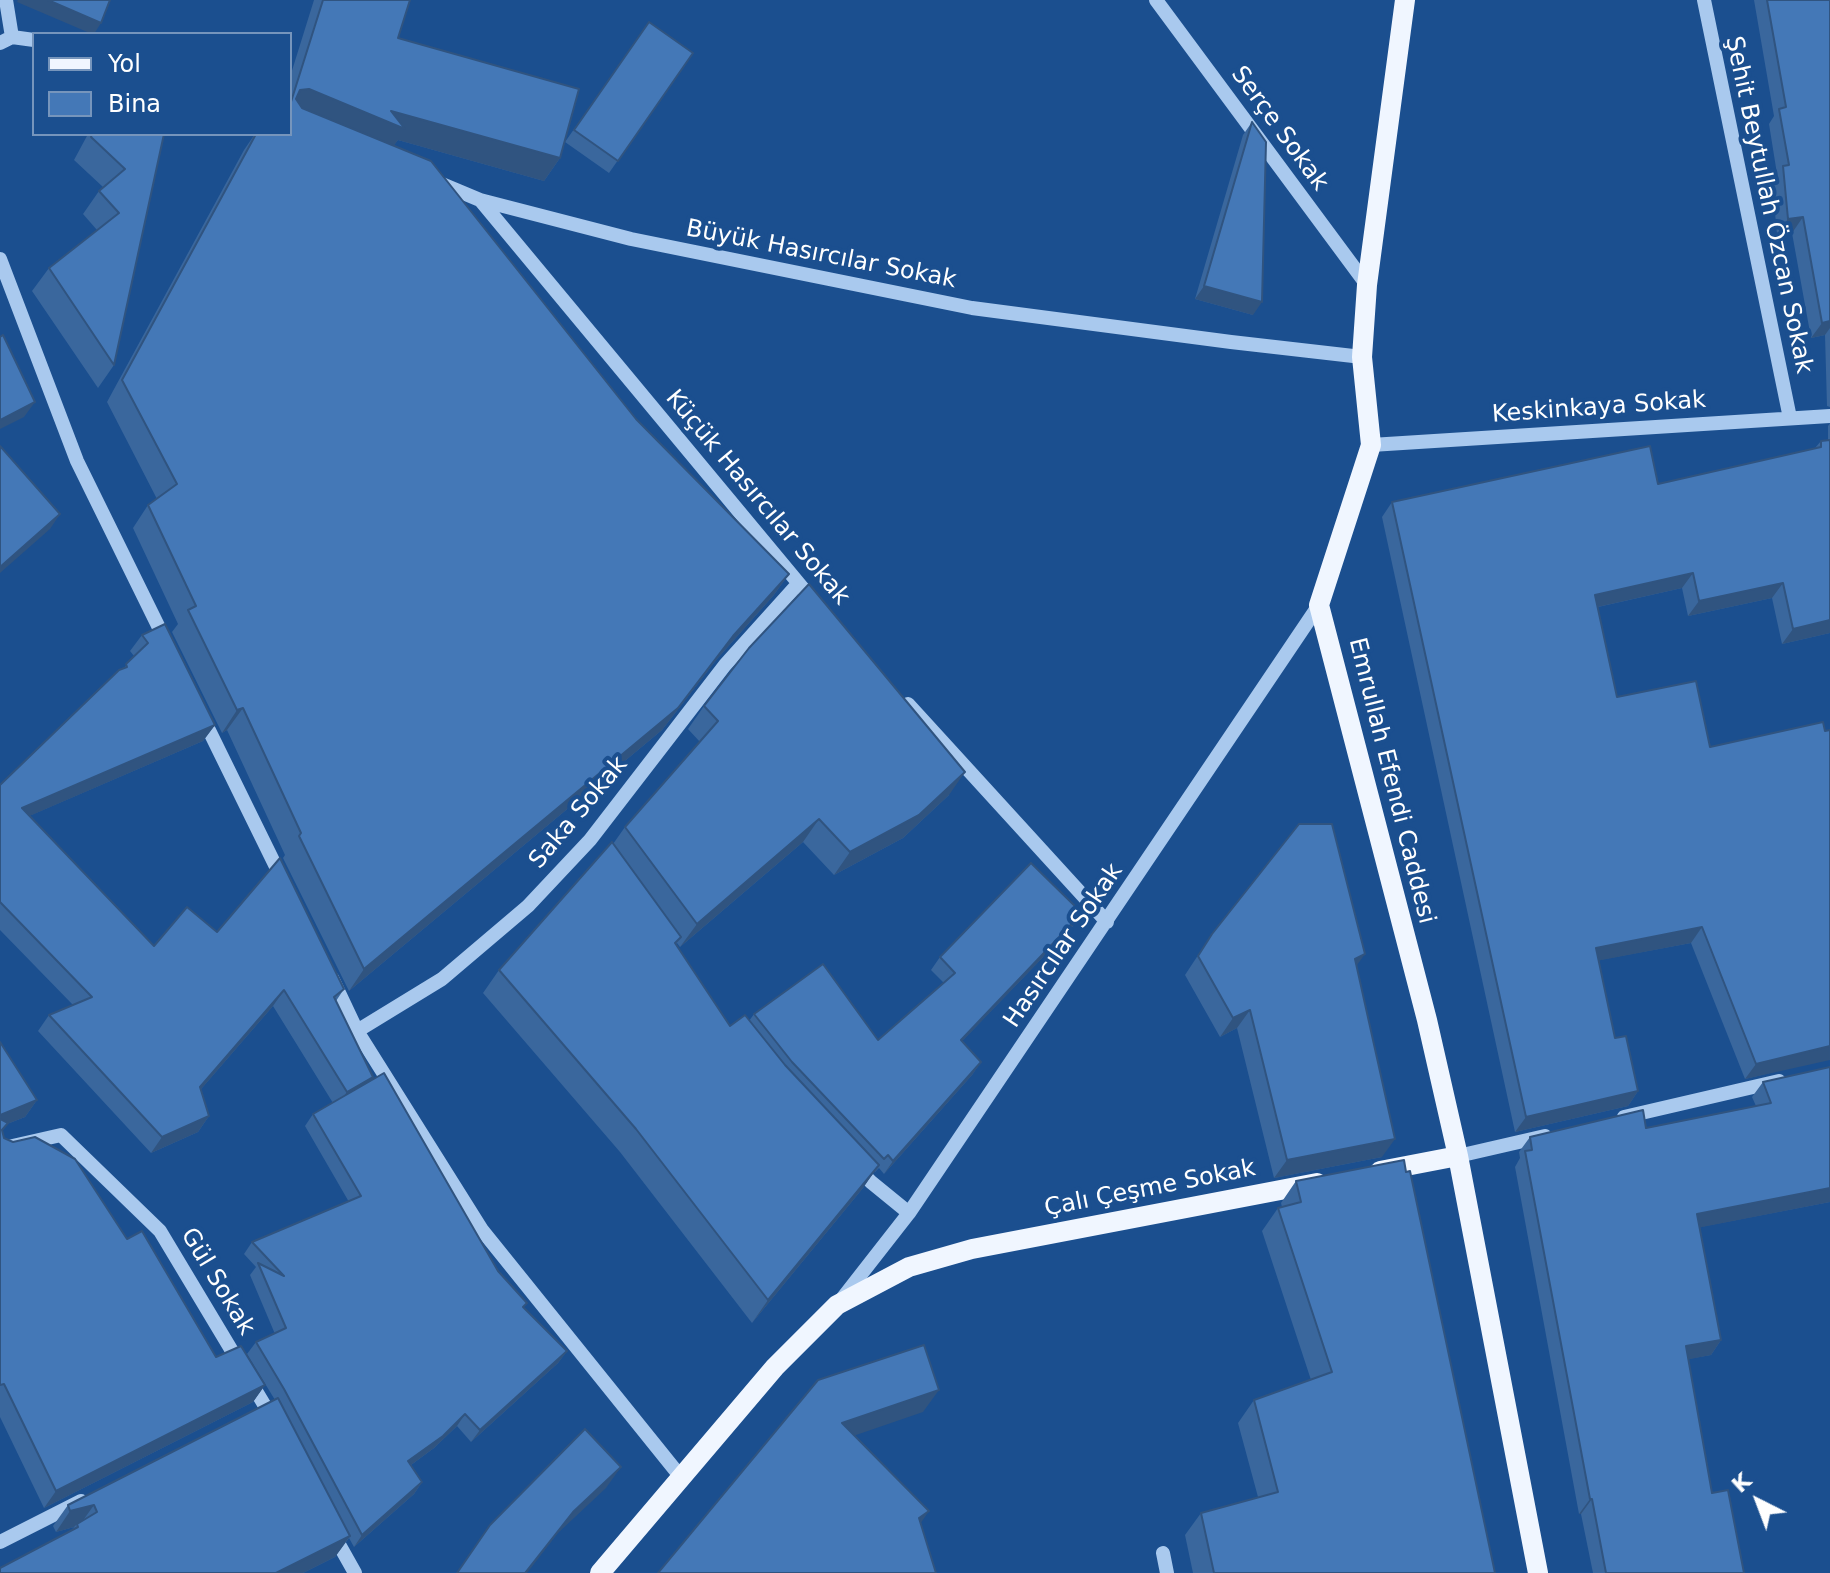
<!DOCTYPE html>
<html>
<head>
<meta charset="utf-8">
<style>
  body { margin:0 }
  #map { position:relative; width:1830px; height:1573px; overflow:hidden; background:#1b4f8f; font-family:"DejaVu Sans",sans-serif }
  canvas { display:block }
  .legend { position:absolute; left:32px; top:32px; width:260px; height:104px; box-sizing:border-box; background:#1b4f8f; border:2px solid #7695bc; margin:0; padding:10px 14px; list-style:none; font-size:24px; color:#fff }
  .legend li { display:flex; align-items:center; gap:16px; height:40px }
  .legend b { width:40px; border:2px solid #7695bc }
  .north { position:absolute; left:1718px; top:1461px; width:80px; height:80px; -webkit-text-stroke:6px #1b4f8f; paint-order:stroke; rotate:318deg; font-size:22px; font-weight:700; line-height:32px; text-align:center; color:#fff }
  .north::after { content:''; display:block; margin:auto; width:28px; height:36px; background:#fff; clip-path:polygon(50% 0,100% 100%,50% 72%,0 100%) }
</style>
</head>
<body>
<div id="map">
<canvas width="1830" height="1573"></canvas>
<ul class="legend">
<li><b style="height:10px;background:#f0f6ff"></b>Yol</li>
<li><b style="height:22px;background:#4478b7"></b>Bina</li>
</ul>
<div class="north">K</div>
</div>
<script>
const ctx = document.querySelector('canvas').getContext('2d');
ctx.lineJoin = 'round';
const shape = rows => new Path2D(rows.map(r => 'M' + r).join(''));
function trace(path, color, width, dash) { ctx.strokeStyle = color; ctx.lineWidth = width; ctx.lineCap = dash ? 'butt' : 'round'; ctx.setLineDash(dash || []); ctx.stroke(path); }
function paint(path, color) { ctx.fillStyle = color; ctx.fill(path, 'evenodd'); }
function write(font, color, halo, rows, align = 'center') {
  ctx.font = font + ' "DejaVu Sans",sans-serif'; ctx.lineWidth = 8; ctx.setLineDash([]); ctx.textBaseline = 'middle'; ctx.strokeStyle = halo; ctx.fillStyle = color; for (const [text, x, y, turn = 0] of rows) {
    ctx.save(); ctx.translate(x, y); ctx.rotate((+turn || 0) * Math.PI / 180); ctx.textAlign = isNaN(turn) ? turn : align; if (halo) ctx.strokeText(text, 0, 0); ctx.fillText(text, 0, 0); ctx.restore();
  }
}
trace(shape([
  [6,0,12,37],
  [1156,0,1367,285],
  [1704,0,1790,418],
  [0,43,12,37,34,40],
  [437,182,480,200,631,239,972,308,1231,342,1362,357],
  [481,201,815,603],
  [0,259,77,461,167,644],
  [1371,445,1830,416],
  [908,704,1107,922],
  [202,716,283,881],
  [332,978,357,1031,482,1230,680,1476],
  [357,1031,442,979,528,906,590,840,725,665,798,584],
  [1624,1117,1779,1081],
  [0,1149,61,1135,160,1231,274,1421],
  [1458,1156,1545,1136],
  [855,1166,871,1182,909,1213],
  [841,1300,909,1213,1319,605],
  [332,1532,355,1573],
  [0,1542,81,1501],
  [1163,1553,1167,1573]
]), '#a9c9ee', 14);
trace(shape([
  [1405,0,1367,285,1362,357,1371,445,1319,605,1427,1020,1458,1156,1538,1573],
  [1380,1171,1458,1156],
  [600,1573,775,1367,837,1305,909,1267,972,1249,1317,1183]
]), '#f0f6ff', 20);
paint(shape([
  [314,0,410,0,398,38,560,158,544,181,398,140,393,146,636,419,789,574,773,596,717,659,662,730,349,991,283,858,285,855,227,730,222,733,172,632,178,624,133,528,148,505,157,499,107,402,244,150,255,134,290,134,290,77],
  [1754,0,1830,0,1830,407,1827,406,1825,335,1811,338,1792,233,1777,234,1772,181,1777,174,1769,124,1774,116],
  [649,22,693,53,609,173,565,142],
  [1252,122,1253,315,1195,299,1243,135],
  [88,134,164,134,114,365,98,388,32,291,49,268,97,230,83,214,99,191,103,187,74,160],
  [1830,423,1830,633,1782,644,1772,598,1688,616,1682,588,1598,607,1617,697,1710,747,1828,1059,1745,1079,1691,943,1599,960,1615,1038,1638,1091,1628,1106,1515,1132,1382,517,1392,502,1658,484,1815,448,1821,441,1828,440,1828,426],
  [142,635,215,725,203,741,29,816,154,946,217,932,344,989,336,1001,373,1077,370,1082,524,1308,567,1351,558,1363,471,1442,457,1426,434,1448,411,1465,422,1482,414,1494,354,1547,349,1538,335,1557,303,1573,0,1573,71,1531,74,1527,56,1532,53,1526,68,1505,275,1400,247,1354,256,1342,275,1334,250,1275,256,1267,244,1254,252,1242,349,1202,305,1126,313,1114,333,1103,273,1006,201,1089,209,1116,198,1132,151,1153,38,1031,49,1015,73,1005,0,930,0,785,123,669,134,656,130,651],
  [704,706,949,795,903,838,834,875,803,842,680,947,677,943,676,944,730,1026,749,1021,754,1014,878,1040,944,983,931,970,940,957,1074,925,962,1041,981,1062,972,1075,884,1174,879,1168,875,1172,874,1171,863,1188,752,1323,620,1152,483,993,499,970,613,844,625,827,700,742,688,729],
  [1212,934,1356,966,1382,1157,1274,1178,1237,1028,1220,1037,1185,975],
  [0,1042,37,1100,25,1117,7,1124,2,1131,4,1138,127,1239,216,1357,265,1385,253,1402,44,1508,0,1417],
  [1830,1067,1830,1202,1700,1227,1721,1340,1711,1355,1688,1359,1712,1493,1744,1573,1593,1573,1581,1514,1579,1514,1515,1167,1520,1158,1519,1152,1530,1137,1646,1128,1756,1106,1752,1097,1763,1082],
  [1296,1181,1495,1573,1193,1573,1185,1535,1201,1513,1258,1497,1238,1423,1254,1400,1311,1380,1262,1231,1278,1208,1282,1207,1281,1203]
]), '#3a679d');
paint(shape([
  [18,0,48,0,101,23,94,34,92,34,17,2],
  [309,89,391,111,560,158,544,181,398,140,389,152,290,112,300,90],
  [1803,217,1792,233,1777,234,1788,219],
  [1204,286,1262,302,1253,315,1195,299],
  [1830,321,1830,328,1825,335,1811,338,1822,323],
  [35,402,24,417,0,429,0,420],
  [60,514,50,529,0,573,0,567],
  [1693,573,1682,588,1584,610,1595,595],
  [789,574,773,596,717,659,662,730,349,991,364,969,733,636],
  [1783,583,1772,598,1688,616,1699,601],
  [1830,620,1830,633,1782,644,1793,629],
  [243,708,227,730,222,733,237,710],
  [215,725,203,741,11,824,22,808],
  [965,772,949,795,903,838,834,875,850,852],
  [819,819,803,842,680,947,697,924],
  [1082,913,1074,925,952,1052,961,1040],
  [1702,927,1691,943,1586,963,1596,948],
  [1365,954,1352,972,1355,959],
  [284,990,273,1006,189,1103,200,1087],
  [1250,1010,1237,1028,1220,1037,1233,1018],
  [1830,1046,1830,1060,1745,1079,1756,1064],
  [981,1062,972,1075,884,1174,893,1161],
  [373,1077,362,1093,335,1108,347,1092],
  [1638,1091,1628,1106,1515,1132,1526,1117],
  [37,1100,25,1117,7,1124,0,1135,0,1115],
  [209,1116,198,1132,151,1153,162,1137],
  [1395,1139,1382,1157,1274,1178,1287,1160],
  [879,1165,863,1188,752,1323,768,1300],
  [1830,1188,1830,1202,1687,1230,1697,1214],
  [1721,1340,1711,1355,1675,1362,1686,1346],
  [567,1351,558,1363,471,1442,480,1430],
  [265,1385,253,1402,44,1508,56,1491],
  [939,1390,923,1412,827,1445,842,1423],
  [465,1414,457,1426,434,1448,400,1473,408,1461],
  [621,1467,606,1488,558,1533,527,1573,525,1573,573,1512],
  [422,1482,414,1494,354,1547,362,1535],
  [1590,1499,1592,1499,1581,1514,1579,1514],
  [94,1505,79,1526,77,1524,74,1527,56,1532,70,1511],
  [929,1511,914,1533,919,1518],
  [350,1536,335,1557,303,1573,276,1573]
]), '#305480');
const building = shape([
  [48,0,110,0,101,23,48,0],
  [323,0,410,0,398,38,579,89,560,158,391,111,405,129,309,89,300,90,296,99,302,108,431,161,636,419,789,574,733,636,678,708,364,969,299,836,301,833,243,708,237,710,188,610,196,606,148,505,177,484,122,380,256,134,277,134,281,135,281,134,290,134,290,105,323,0],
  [1767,0,1830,0,1830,321,1822,323,1803,217,1788,219,1783,166,1789,165,1779,109,1786,107,1767,0],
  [649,22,693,53,618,161,574,130,649,22],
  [1252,122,1266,142,1262,302,1204,286,1252,122],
  [92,134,164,134,114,365,49,268,119,213,99,191,125,169,91,137,92,134],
  [3,335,35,402,0,420,0,337,3,335],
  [1830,440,1830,620,1793,629,1783,583,1699,601,1693,573,1595,595,1617,697,1696,681,1710,747,1823,722,1825,731,1830,730,1830,1046,1756,1064,1702,927,1596,948,1615,1038,1626,1036,1638,1091,1526,1117,1392,502,1650,446,1658,484,1821,447,1821,441,1830,440],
  [0,446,60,514,0,567,0,446],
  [809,584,965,772,919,815,850,852,819,819,697,924,625,827,718,721,704,706,749,648,809,584],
  [165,624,215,725,22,808,154,946,187,907,217,932,280,858,344,989,334,997,373,1077,347,1092,284,990,200,1087,209,1116,162,1137,49,1015,92,997,0,902,0,785,119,670,127,667,126,664,148,643,142,635,165,624],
  [1299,824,1332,824,1365,954,1355,959,1395,1139,1287,1160,1250,1010,1233,1018,1198,956,1212,934,1299,824],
  [612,842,681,937,675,943,730,1026,745,1015,785,1065,879,1165,768,1300,636,1129,499,970,612,842],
  [1031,863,1082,913,961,1040,981,1062,893,1161,888,1155,884,1159,792,1062,754,1014,823,964,878,1040,955,973,940,957,1031,863],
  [0,1042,37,1100,0,1115,0,1042],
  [1830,1067,1830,1188,1697,1214,1721,1340,1686,1346,1712,1493,1728,1490,1744,1573,1606,1573,1592,1499,1590,1499,1525,1151,1532,1150,1530,1137,1643,1110,1646,1128,1771,1103,1763,1082,1830,1067],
  [384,1073,498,1271,527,1303,523,1307,567,1351,480,1430,465,1414,443,1436,408,1461,422,1482,362,1535,284,1389,256,1342,286,1328,258,1263,284,1276,252,1242,361,1196,313,1114,384,1073],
  [0,1119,8,1123,2,1130,4,1138,13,1142,35,1137,75,1159,127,1239,142,1231,216,1357,241,1346,265,1385,56,1491,4,1384,0,1385,0,1119],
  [1404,1160,1406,1172,1410,1171,1495,1573,1214,1573,1201,1513,1278,1492,1254,1400,1332,1372,1278,1208,1301,1202,1296,1181,1404,1160],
  [924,1345,939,1390,842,1423,929,1511,919,1518,936,1573,658,1573,818,1380,924,1345],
  [278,1398,350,1536,276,1573,0,1573,0,1568,78,1527,77,1524,97,1512,94,1505,70,1511,68,1505,278,1398],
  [585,1429,621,1467,573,1512,525,1573,457,1573,490,1525,585,1429]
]);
paint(building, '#4478b7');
trace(building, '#305480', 2);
write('24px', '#fff', '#1b4f8f', [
  ["Serçe Sokak",1279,129,54],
  ["Şehit Beytullah Özcan Sokak",1768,205,78],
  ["Büyük Hasırcılar Sokak",821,255,11],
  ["Keskinkaya Sokak",1599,408,-4],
  ["Küçük Hasırcılar Sokak",757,498,50],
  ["Emrullah Efendi Caddesi",1391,781,76],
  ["Saka Sokak",579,813,-50],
  ["Hasırcılar Sokak",1064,946,-56],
  ["Çalı Çeşme Sokak",1150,1189,-11],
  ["Gül Sokak",217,1282,59]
]);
</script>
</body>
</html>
